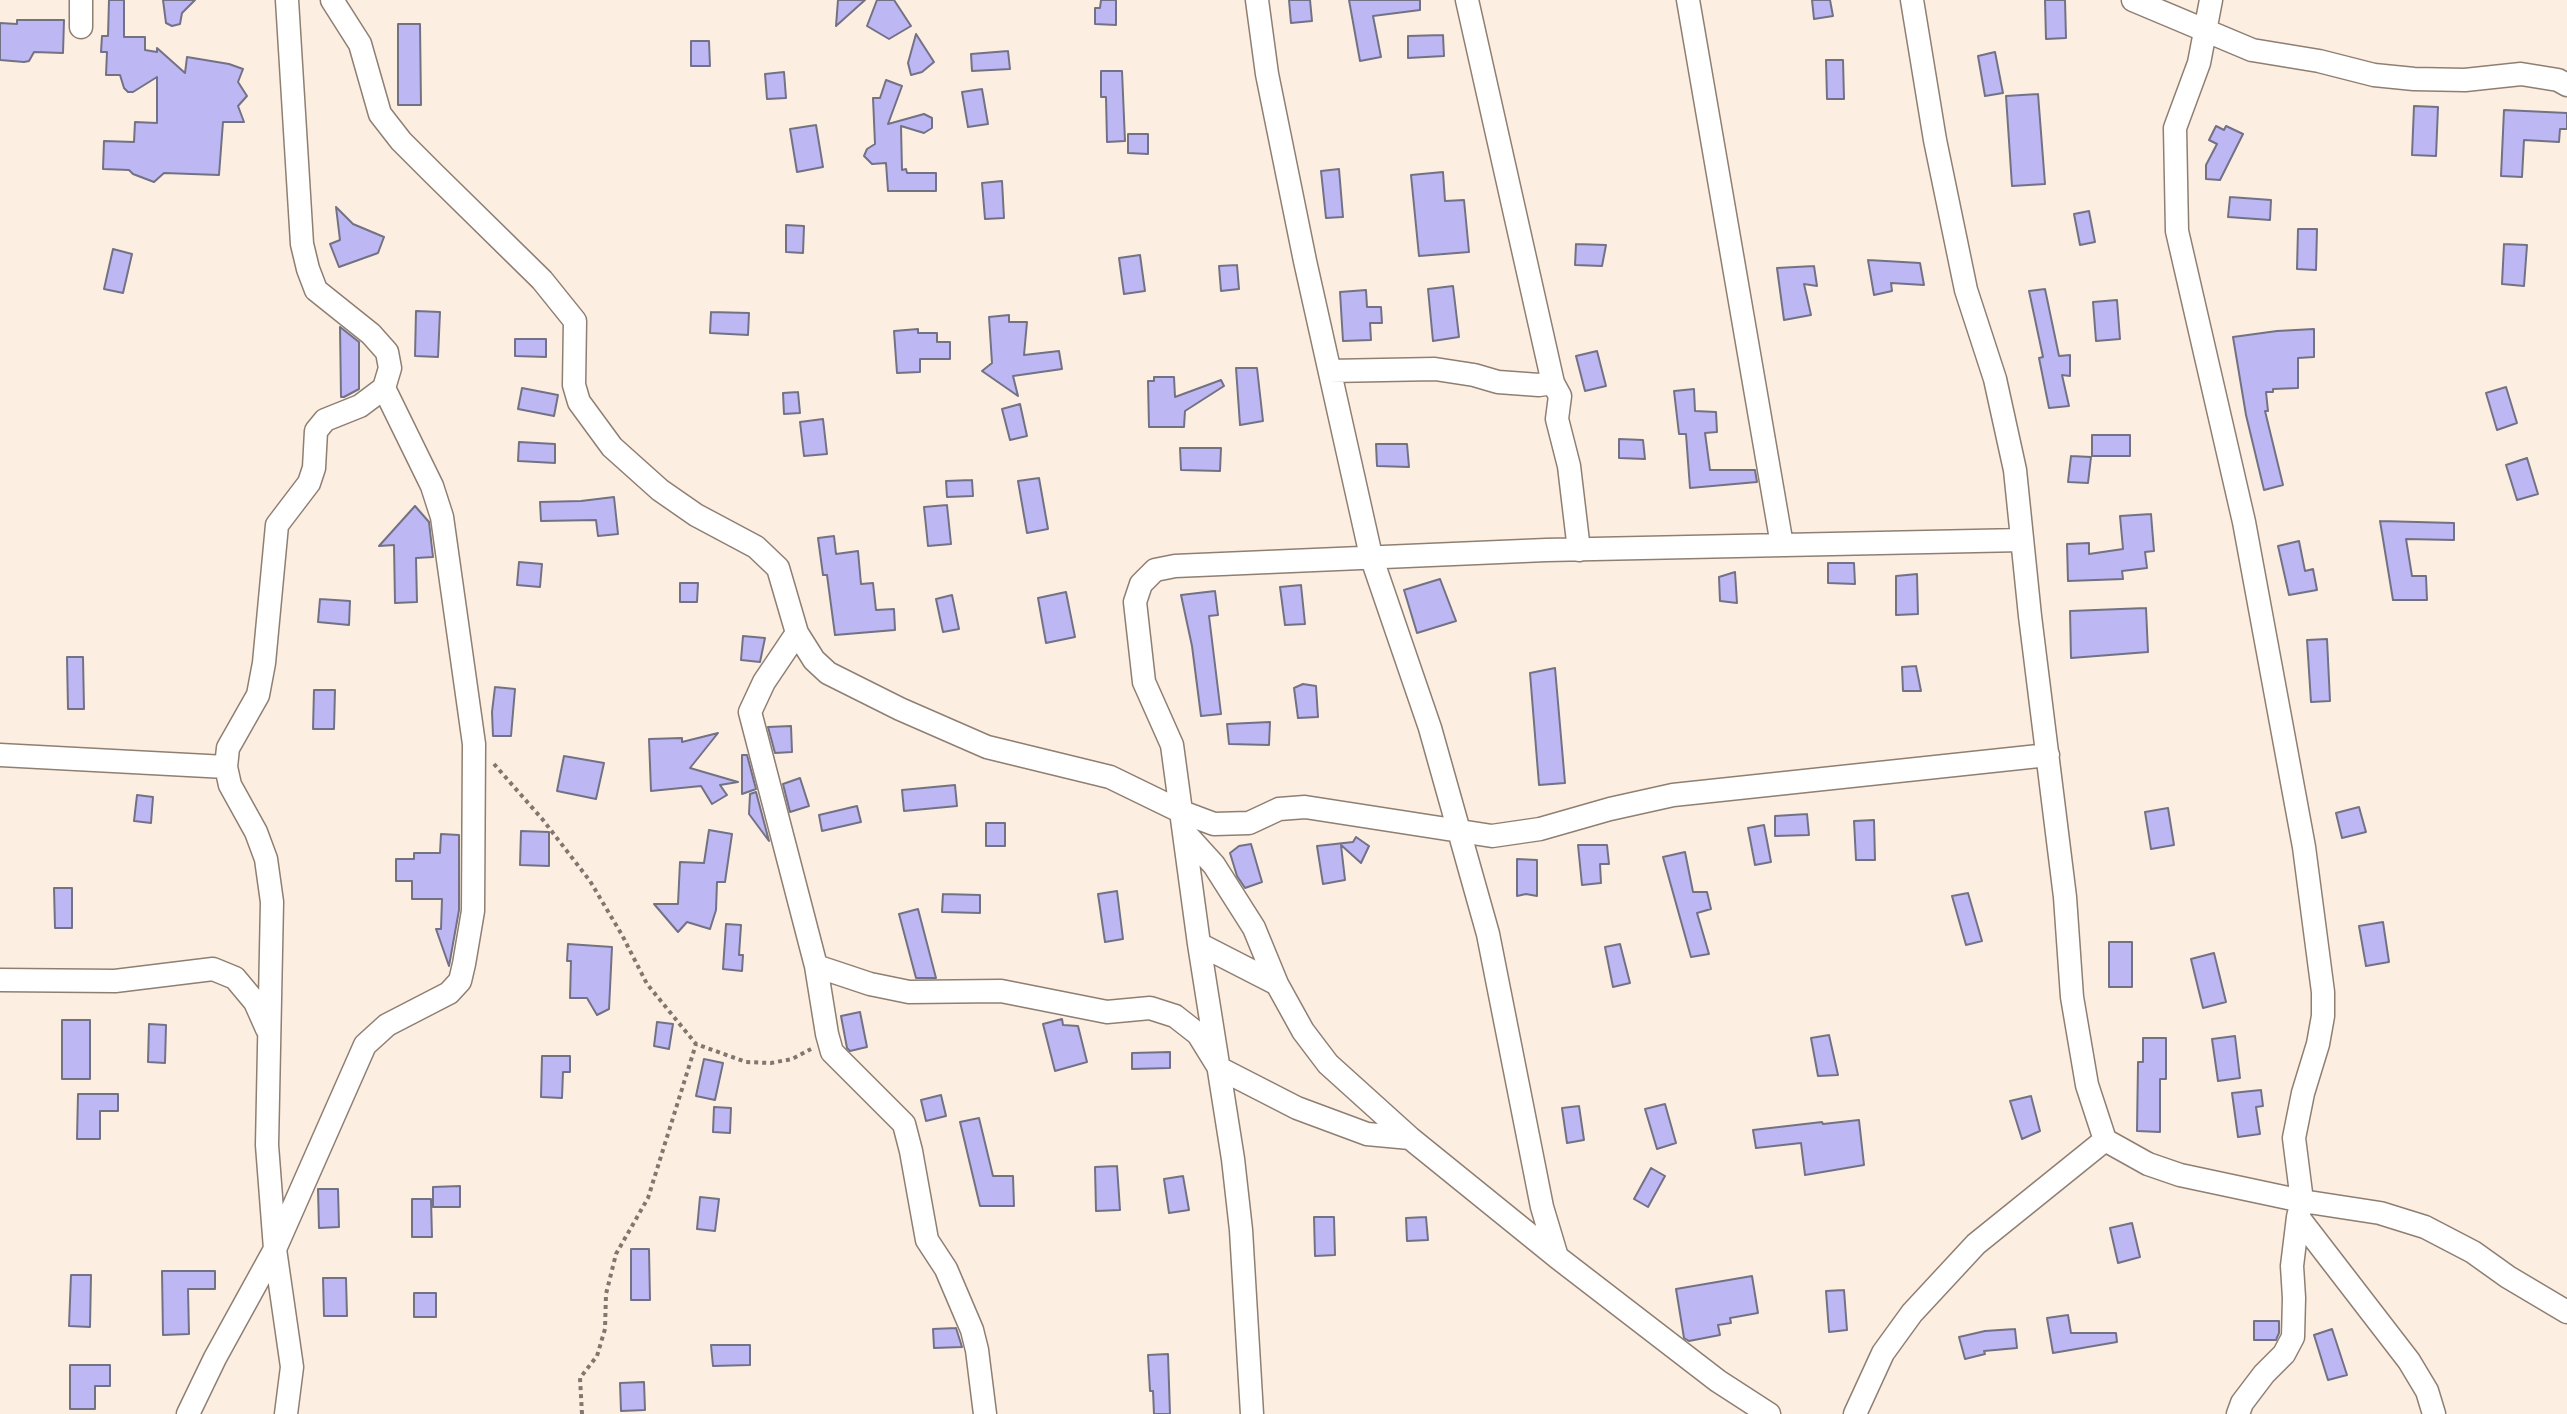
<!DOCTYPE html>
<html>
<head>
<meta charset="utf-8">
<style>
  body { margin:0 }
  canvas { display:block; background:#fdeee2 }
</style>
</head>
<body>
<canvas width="2567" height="1414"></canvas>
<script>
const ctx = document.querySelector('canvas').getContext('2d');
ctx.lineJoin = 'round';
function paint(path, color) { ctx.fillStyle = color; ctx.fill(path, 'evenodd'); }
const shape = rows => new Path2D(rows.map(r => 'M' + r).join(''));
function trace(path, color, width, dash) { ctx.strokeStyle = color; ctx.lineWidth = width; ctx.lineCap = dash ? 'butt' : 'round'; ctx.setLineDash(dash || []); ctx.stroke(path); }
const building = shape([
  [109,0,124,0,124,37,145,37,145,50,157,52,157,48,185,73,187,57,229,64,243,69,238,82,247,96,238,106,244,122,223,122,219,175,164,173,154,182,133,174,129,170,103,169,104,141,134,142,135,122,157,123,157,77,133,92,128,92,124,88,120,75,106,75,107,52,101,52,102,36,108,36,109,0],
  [163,0,195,0,182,13,180,24,172,26,166,23,163,0],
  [838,0,865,0,836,26,838,0],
  [877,0,894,0,911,26,889,39,867,26,877,0],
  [1101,0,1116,0,1116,25,1095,24,1095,8,1100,8,1101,0],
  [1289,0,1310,0,1312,21,1291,23,1289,0],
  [1349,0,1420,0,1420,10,1373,16,1381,57,1360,61,1349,0],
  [1812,0,1830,0,1833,16,1814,19,1812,0],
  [2045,0,2065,0,2066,38,2046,39,2045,0],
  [17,20,64,20,63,53,34,52,29,61,24,62,0,60,0,23,17,24,17,20],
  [398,24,420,24,421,105,398,105,398,24],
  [916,34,934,62,922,72,911,75,908,63,916,34],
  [1443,35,1444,56,1408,58,1408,36,1443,35],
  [691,41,709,41,710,66,691,66,691,41],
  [1008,51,1010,69,972,71,971,54,1008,51],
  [1995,52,2003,93,1985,96,1978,56,1995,52],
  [1826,60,1843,60,1844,99,1827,99,1826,60],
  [1101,71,1122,71,1125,141,1107,142,1106,97,1101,97,1101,71],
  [784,72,786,98,767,99,765,74,784,72],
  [886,80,902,86,888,124,924,114,932,118,932,128,924,133,901,126,902,170,906,169,907,173,936,173,936,191,888,191,886,163,872,164,864,156,867,149,875,144,873,98,880,98,886,80],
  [982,89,988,124,968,127,962,92,982,89],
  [2038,94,2045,184,2012,186,2006,96,2038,94],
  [2414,106,2438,107,2436,156,2412,155,2414,106],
  [2504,110,2567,113,2567,129,2560,129,2559,142,2524,140,2522,177,2501,176,2504,110],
  [816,125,823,167,797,172,790,129,816,125],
  [2216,126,2224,130,2226,126,2243,134,2220,180,2206,179,2206,165,2217,144,2209,140,2216,126],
  [1128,134,1148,134,1148,154,1128,153,1128,134],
  [1339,169,1343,217,1326,218,1321,171,1339,169],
  [1443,172,1445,201,1464,200,1469,252,1419,256,1411,175,1443,172],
  [1002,181,1004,218,985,219,982,183,1002,181],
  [2230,197,2271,200,2270,220,2228,217,2230,197],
  [336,207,353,224,384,237,378,253,339,267,330,244,340,240,336,207],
  [2089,211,2095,242,2080,245,2074,214,2089,211],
  [786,225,804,226,803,253,786,252,786,225],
  [2298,229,2317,229,2316,270,2297,269,2298,229],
  [1576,244,1606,245,1602,266,1575,265,1576,244],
  [2504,244,2527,245,2524,286,2502,284,2504,244],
  [113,249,132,254,123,293,104,289,113,249],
  [1140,255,1145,291,1124,294,1119,258,1140,255],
  [1868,260,1920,263,1924,285,1891,283,1892,291,1874,295,1868,260],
  [1237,265,1239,289,1221,291,1219,266,1237,265],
  [1814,266,1817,286,1804,284,1811,315,1784,320,1777,268,1814,266],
  [1453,286,1459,337,1433,341,1428,289,1453,286],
  [2045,289,2059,356,2070,355,2070,376,2062,375,2069,406,2049,408,2039,358,2043,357,2029,291,2045,289],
  [1366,290,1367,307,1381,307,1382,323,1370,323,1371,340,1343,341,1340,292,1366,290],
  [2117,300,2120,339,2096,341,2093,302,2117,300],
  [416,311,440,312,438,357,415,356,416,311],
  [711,312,749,313,748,335,710,333,711,312],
  [1009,315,1009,322,1027,322,1024,355,1059,351,1062,369,1013,376,1018,396,982,371,992,363,989,317,1009,315],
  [340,327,359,342,359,389,344,397,341,397,340,327],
  [918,329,918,333,937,333,937,342,950,342,950,359,920,359,920,372,897,373,894,331,918,329],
  [2314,329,2314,357,2298,358,2298,388,2273,389,2273,392,2266,392,2268,411,2265,411,2283,485,2264,490,2246,415,2233,337,2277,331,2314,329],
  [515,339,546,339,546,357,515,356,515,339],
  [1597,351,1606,386,1585,391,1576,356,1597,351],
  [1236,368,1257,368,1263,421,1240,425,1236,368],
  [1154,377,1174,377,1175,397,1221,380,1224,386,1185,411,1184,427,1149,427,1148,381,1154,381,1154,377],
  [2506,387,2517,423,2497,430,2486,393,2506,387],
  [522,388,558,395,554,416,518,409,522,388],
  [1694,389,1695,411,1716,412,1717,432,1705,433,1710,470,1755,470,1757,482,1690,488,1686,434,1679,434,1674,391,1694,389],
  [798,392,800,413,784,414,783,393,798,392],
  [1020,404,1027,436,1010,440,1002,409,1020,404],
  [823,419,827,454,804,456,800,422,823,419],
  [2092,435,2130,435,2130,456,2092,456,2092,435],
  [1619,439,1643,440,1645,459,1619,458,1619,439],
  [519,442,555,444,555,463,518,461,519,442],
  [1376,444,1407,444,1409,467,1377,466,1376,444],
  [1180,448,1221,448,1220,471,1181,470,1180,448],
  [2071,456,2091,457,2088,483,2068,482,2071,456],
  [2527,458,2538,494,2517,500,2506,465,2527,458],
  [1039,478,1048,529,1027,533,1018,481,1039,478],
  [972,480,973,496,947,497,946,481,972,480],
  [614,497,618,534,598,536,596,520,541,521,540,502,581,501,614,497],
  [947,505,951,544,928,546,924,507,947,505],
  [415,506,429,522,433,557,416,558,417,602,395,603,394,545,379,546,415,506],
  [2151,514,2154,551,2145,552,2147,568,2122,571,2123,579,2068,581,2067,544,2089,543,2089,554,2123,549,2120,516,2151,514],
  [2380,521,2454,523,2454,540,2406,539,2412,576,2426,576,2427,600,2393,600,2380,521],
  [834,536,836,554,858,551,861,584,873,583,876,610,894,609,895,630,835,635,827,575,823,575,818,538,834,536],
  [2299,541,2305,571,2313,569,2317,590,2289,595,2278,546,2299,541],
  [519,562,542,564,540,587,517,585,519,562],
  [1828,563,1854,563,1855,584,1828,583,1828,563],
  [1735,572,1737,603,1720,601,1719,577,1735,572],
  [1917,574,1918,614,1896,615,1896,576,1917,574],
  [1440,579,1456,621,1417,633,1404,590,1440,579],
  [680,583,698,583,697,602,680,602,680,583],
  [1301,585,1305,624,1285,625,1280,587,1301,585],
  [1215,591,1218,615,1209,616,1221,714,1201,716,1192,646,1181,595,1215,591],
  [1066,592,1075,637,1046,643,1038,598,1066,592],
  [952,595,959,629,943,632,936,599,952,595],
  [320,599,350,601,349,625,318,622,320,599],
  [2146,608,2148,652,2071,658,2070,611,2146,608],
  [743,636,765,638,760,662,741,660,743,636],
  [2327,639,2330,701,2311,702,2307,640,2327,639],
  [67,657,83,657,84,709,68,709,67,657],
  [1916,666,1921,691,1903,691,1902,667,1916,666],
  [1555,668,1565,783,1539,785,1530,673,1555,668],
  [1303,684,1316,686,1318,717,1298,718,1294,688,1303,684],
  [495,687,515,689,511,736,493,736,492,712,495,687],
  [314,690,335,690,334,729,313,729,314,690],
  [1270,722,1269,745,1229,744,1227,724,1270,722],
  [791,726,792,752,775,753,768,727,791,726],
  [718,733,690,768,738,782,720,785,727,795,712,804,701,786,651,791,649,739,682,738,682,742,718,733],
  [742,755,747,755,756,789,742,794,742,755],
  [564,756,604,763,596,799,557,791,564,756],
  [800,778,809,806,790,812,783,784,800,778],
  [955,785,957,806,904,811,902,790,955,785],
  [756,792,769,841,749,814,750,794,756,792],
  [137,795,153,797,151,823,134,821,137,795],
  [857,806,861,822,822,831,819,815,857,806],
  [2359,807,2366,832,2342,838,2336,813,2359,807],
  [2168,808,2174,845,2151,849,2145,812,2168,808],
  [1807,814,1809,835,1775,836,1775,816,1807,814],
  [1874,820,1875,860,1856,860,1854,821,1874,820],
  [986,823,1005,823,1005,846,986,846,986,823],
  [1764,825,1771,862,1755,865,1748,828,1764,825],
  [709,830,732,834,725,882,717,882,716,910,710,929,687,922,678,932,654,904,678,904,680,862,704,863,709,830],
  [521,831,549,832,549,866,520,865,521,831],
  [441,834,459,835,459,910,449,966,436,929,441,929,442,899,412,899,412,881,396,881,396,859,414,859,414,853,440,853,441,834],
  [1356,837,1369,846,1361,863,1341,845,1345,880,1323,884,1317,846,1353,842,1356,837],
  [1251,844,1262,882,1245,888,1237,876,1230,853,1239,846,1251,844],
  [1578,845,1607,845,1609,864,1600,864,1601,883,1582,885,1578,845],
  [1685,852,1693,892,1707,892,1711,909,1697,913,1709,954,1691,957,1663,857,1685,852],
  [1517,859,1537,860,1537,896,1526,894,1517,896,1517,859],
  [54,888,72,888,72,928,55,928,54,888],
  [1117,891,1123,939,1105,942,1098,894,1117,891],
  [1968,893,1982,941,1966,945,1952,896,1968,893],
  [943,894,980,895,980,913,942,912,943,894],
  [918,909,936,978,916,978,899,914,918,909],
  [2383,922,2389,962,2366,966,2359,926,2383,922],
  [726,924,741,925,739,955,743,955,742,971,723,969,726,924],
  [2109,942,2132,942,2132,987,2109,987,2109,942],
  [568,944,612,947,609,1009,597,1015,587,998,570,998,571,961,567,961,568,944],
  [1620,944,1630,983,1613,987,1605,947,1620,944],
  [2214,953,2226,1002,2203,1008,2191,959,2214,953],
  [860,1012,867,1047,850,1051,847,1048,841,1016,860,1012],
  [1062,1019,1063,1025,1078,1026,1087,1062,1055,1071,1043,1024,1062,1019],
  [62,1020,90,1020,90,1079,62,1079,62,1020],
  [657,1022,673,1024,669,1049,654,1046,657,1022],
  [149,1024,166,1025,165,1063,148,1062,149,1024],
  [1829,1035,1838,1075,1818,1076,1811,1038,1829,1035],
  [2235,1036,2240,1078,2218,1081,2212,1039,2235,1036],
  [2143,1038,2166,1038,2166,1079,2160,1079,2160,1132,2137,1131,2138,1062,2143,1062,2143,1038],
  [1170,1052,1170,1068,1132,1069,1132,1053,1170,1052],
  [542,1056,570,1056,570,1072,563,1072,562,1098,541,1097,542,1056],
  [704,1059,723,1063,715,1100,696,1096,704,1059],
  [2261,1090,2263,1106,2256,1107,2260,1134,2238,1137,2232,1093,2261,1090],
  [78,1094,118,1094,118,1111,100,1111,100,1139,77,1139,78,1094],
  [941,1095,946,1116,926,1121,921,1100,941,1095],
  [2031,1096,2040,1131,2022,1139,2010,1101,2031,1096],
  [1665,1104,1676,1143,1657,1149,1645,1109,1665,1104],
  [1579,1106,1584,1140,1567,1143,1562,1108,1579,1106],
  [714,1107,731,1108,730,1133,713,1132,714,1107],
  [979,1118,993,1176,1013,1176,1014,1206,980,1206,960,1122,979,1118],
  [1859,1120,1864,1165,1805,1175,1801,1143,1756,1148,1753,1130,1822,1122,1823,1124,1859,1120],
  [1117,1166,1120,1210,1096,1211,1095,1167,1117,1166],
  [1651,1168,1665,1176,1648,1207,1634,1199,1651,1168],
  [1183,1176,1189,1210,1169,1213,1164,1179,1183,1176],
  [460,1186,460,1207,433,1207,433,1187,460,1186],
  [318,1189,338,1189,339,1227,319,1228,318,1189],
  [700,1197,719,1199,715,1231,697,1229,700,1197],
  [412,1199,431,1199,432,1237,412,1237,412,1199],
  [1314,1217,1334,1217,1335,1255,1315,1256,1314,1217],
  [1426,1217,1428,1240,1407,1241,1406,1218,1426,1217],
  [2132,1223,2140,1257,2118,1263,2110,1228,2132,1223],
  [631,1249,649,1249,650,1300,631,1300,631,1249],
  [162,1271,215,1271,215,1289,188,1289,189,1334,163,1335,162,1271],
  [71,1275,91,1275,90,1327,69,1326,71,1275],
  [1752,1276,1758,1313,1730,1318,1731,1323,1718,1325,1720,1335,1689,1341,1684,1338,1676,1289,1752,1276],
  [323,1278,346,1278,347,1316,324,1316,323,1278],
  [1844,1290,1847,1330,1829,1332,1826,1291,1844,1290],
  [414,1293,436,1293,436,1317,414,1317,414,1293],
  [2068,1315,2071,1333,2116,1333,2117,1342,2053,1353,2047,1318,2068,1315],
  [2254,1321,2279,1321,2279,1333,2276,1340,2254,1340,2254,1321],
  [956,1328,962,1347,934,1348,933,1329,956,1328],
  [2015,1329,2017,1348,1984,1351,1985,1354,1965,1359,1959,1337,1985,1331,2015,1329],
  [2332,1329,2347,1375,2328,1380,2314,1335,2332,1329],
  [711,1345,750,1345,750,1365,713,1366,711,1345],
  [1168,1354,1170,1414,1154,1414,1153,1391,1150,1391,1148,1355,1168,1354],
  [70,1365,110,1365,110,1386,95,1386,95,1409,70,1409,70,1365],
  [644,1382,645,1410,621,1411,620,1383,644,1382]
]);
paint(building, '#bdb7f4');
trace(building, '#737284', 2);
const minor = shape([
  [332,0,360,44,380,114,401,141,433,173,542,280,575,321,574,385,579,402,612,447,660,490,696,515,756,547,778,568,797,633,814,660,828,673,900,709,987,747,1110,777,1182,812,1214,824,1249,823,1279,809,1305,807,1492,836,1540,829,1610,809,1673,795,2048,755],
  [1257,0,1267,74,1305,261,1371,556,1430,728,1488,934,1542,1207,1557,1257],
  [1467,0,1553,383,1560,396,1557,419,1569,466,1579,550],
  [1688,0,1782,545],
  [1912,0,1935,140,1966,290,1995,379,2015,470,2030,616,2065,897,2072,997,2087,1085,2105,1140,2148,1164,2180,1175,2302,1201,2380,1213,2425,1227,2473,1252,2508,1277,2567,1312],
  [2133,0,2252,50,2319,61,2374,75,2414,79,2465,80,2521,74,2558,80,2567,85],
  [2211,0,2199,63,2175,128,2177,231,2244,522,2304,847,2323,992,2323,1016,2318,1044,2303,1093,2294,1138,2302,1201,2298,1217,2409,1361,2427,1391,2434,1414],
  [81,27,81,0],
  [1330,371,1435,369,1474,375,1498,382,1539,385,1553,383],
  [797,633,764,682,750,712,816,966,827,1034,832,1052,904,1124,911,1151,927,1240,946,1269,972,1330,977,1350,985,1414],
  [0,755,226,767],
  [1184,832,1214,865,1254,928,1277,984,1303,1031,1328,1064,1410,1138,1557,1257,1718,1381,1769,1414],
  [1199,944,1277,984],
  [816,966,870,984,909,992,1001,991,1107,1012,1150,1008,1175,1016,1198,1034,1219,1068,1297,1108,1367,1134,1410,1138],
  [0,980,115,981,213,969,235,978,255,1002,267,1029],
  [188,1414,215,1358,275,1249,365,1045,387,1025,449,993,460,981,464,964,473,911,474,744,442,517,432,486,384,388],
  [286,1414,292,1367,275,1249,267,1145,272,902,266,859,256,832,230,785,226,767,228,748,258,695,264,663,277,525,309,483,314,468,316,431,325,420,360,406,384,388,390,368,387,352,371,334,316,290,308,269,302,244,287,0],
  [1252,1414,1241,1230,1233,1159,1199,944,1172,745,1144,682,1135,602,1141,584,1155,570,1175,566,1546,550,2022,540],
  [1855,1414,1883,1353,1912,1313,1976,1244,2105,1140],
  [2238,1414,2242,1403,2264,1374,2284,1354,2293,1337,2294,1298,2292,1266,2298,1217]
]);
trace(minor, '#8f7f72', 25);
trace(shape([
  [494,764,543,820,590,881,622,935,647,984,696,1044,746,1062,771,1063,792,1059,811,1049],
  [582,1414,580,1378,597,1356,605,1329,606,1294,616,1254,648,1198,696,1044]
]), '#81776f', 4, [4, 4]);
trace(minor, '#fff', 22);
</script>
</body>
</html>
